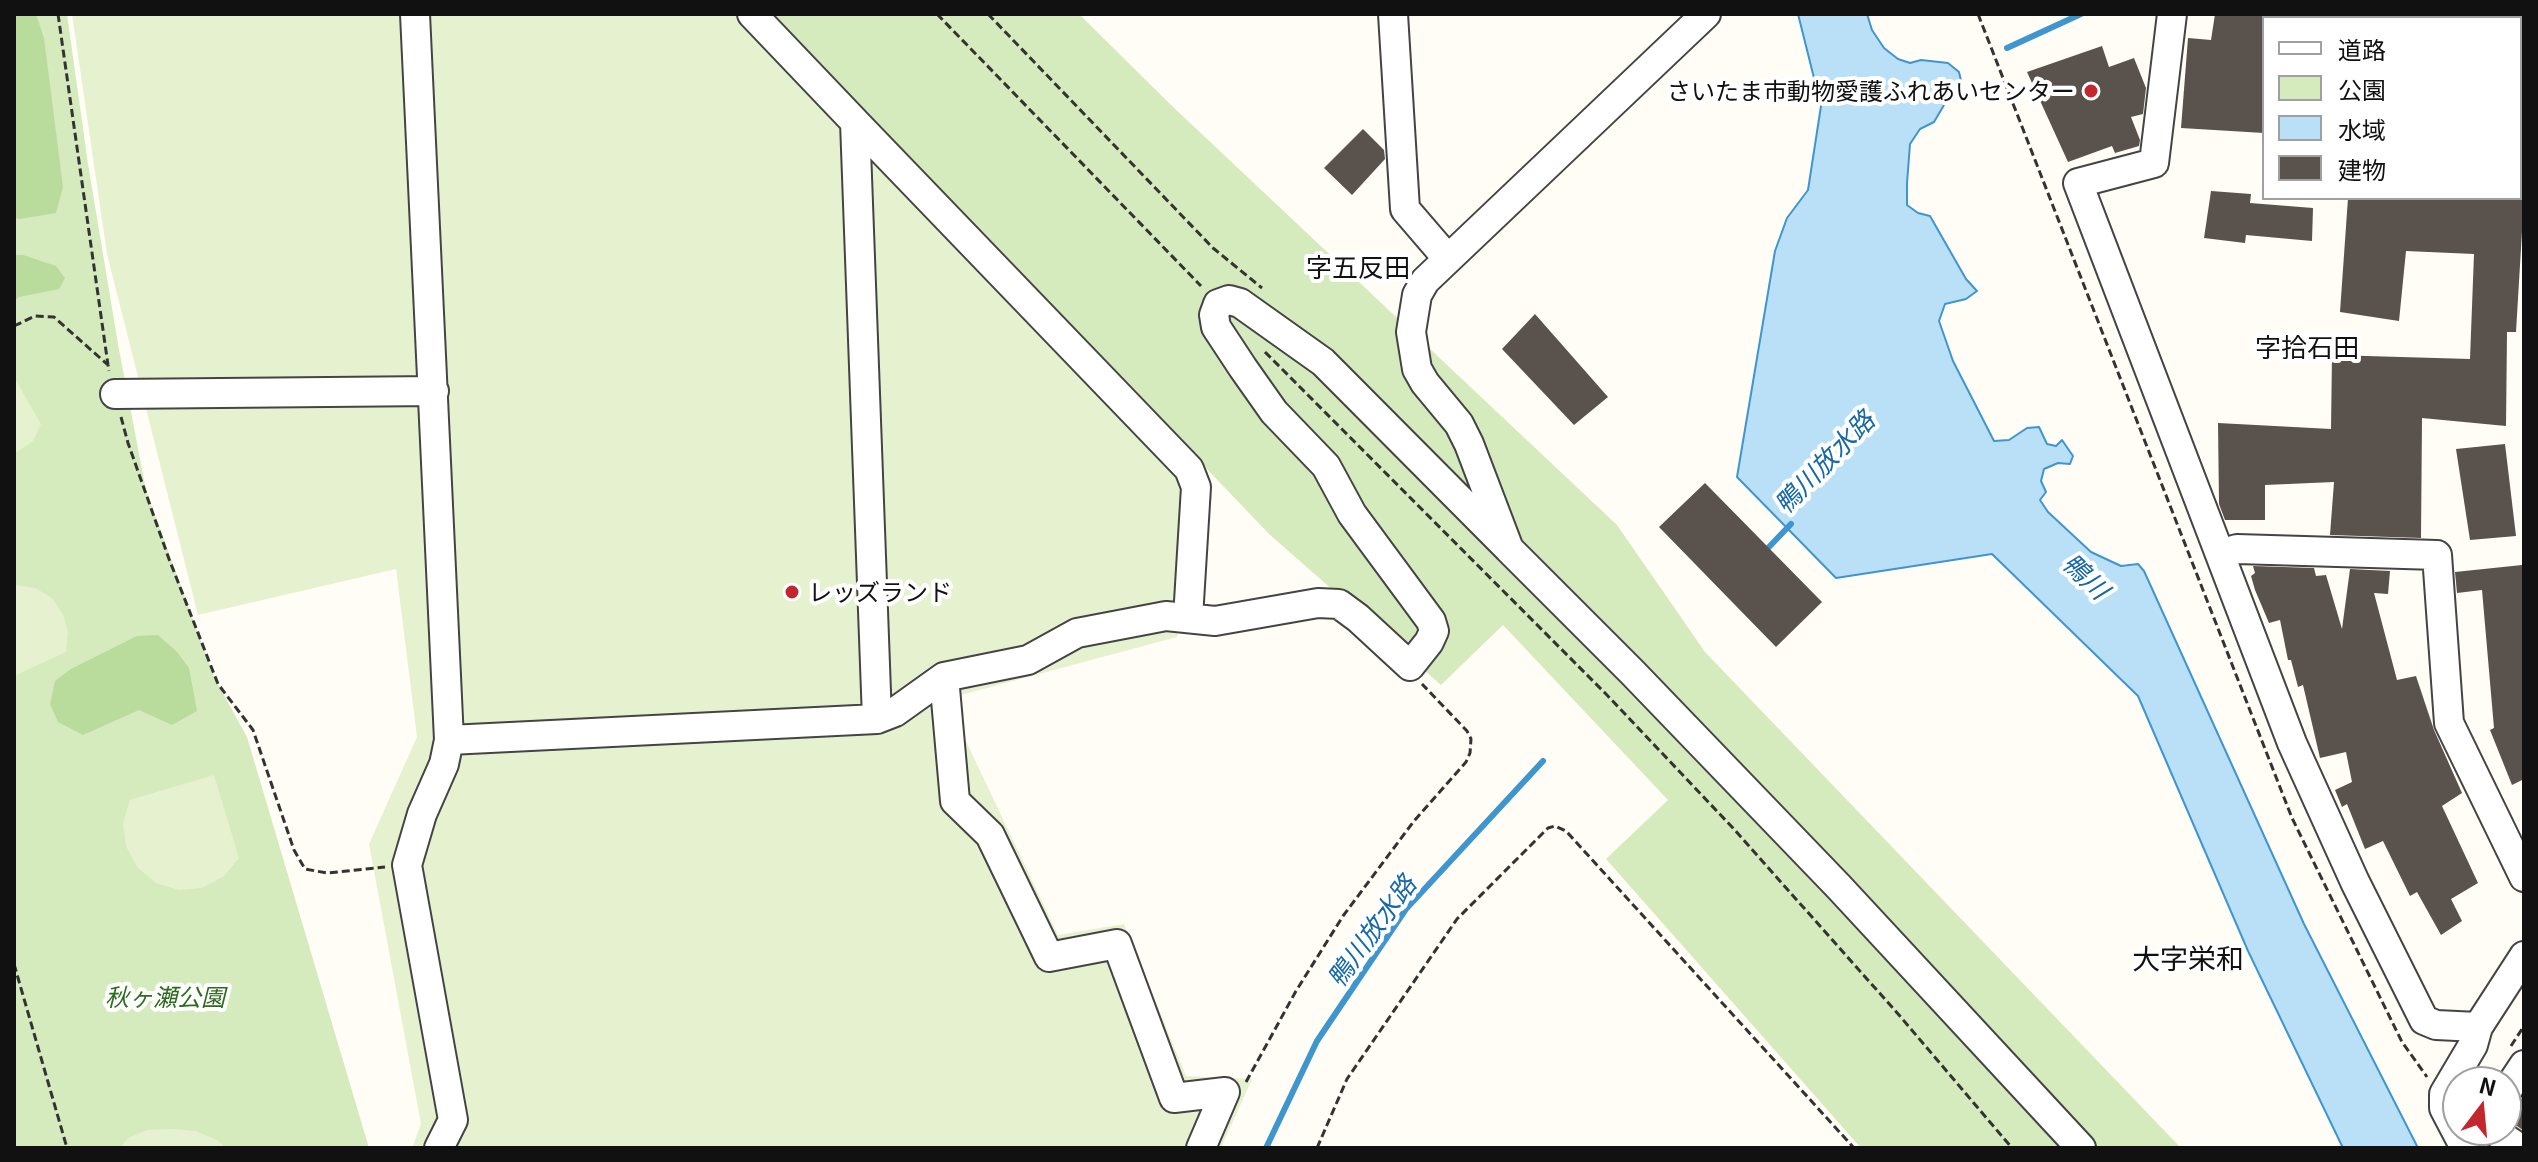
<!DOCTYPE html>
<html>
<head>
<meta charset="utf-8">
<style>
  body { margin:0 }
  #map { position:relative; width:2538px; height:1162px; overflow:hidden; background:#fffdf5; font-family:Georgia,"Noto Sans JP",serif }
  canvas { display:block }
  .frame { position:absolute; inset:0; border:16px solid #111; pointer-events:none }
  .legend { position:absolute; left:2262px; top:16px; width:260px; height:184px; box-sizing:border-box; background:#fff; border:2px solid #a0a0a0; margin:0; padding:10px 14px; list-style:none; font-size:24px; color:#111 }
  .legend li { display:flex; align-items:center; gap:16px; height:40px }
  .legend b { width:40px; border:2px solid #a0a0a0 }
  .north { position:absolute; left:2442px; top:1066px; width:80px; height:80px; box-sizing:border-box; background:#fff; border:2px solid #a0a0a0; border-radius:50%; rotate:16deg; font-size:22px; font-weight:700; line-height:32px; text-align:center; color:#111 }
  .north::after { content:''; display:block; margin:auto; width:28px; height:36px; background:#c4262e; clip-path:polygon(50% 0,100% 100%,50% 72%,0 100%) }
</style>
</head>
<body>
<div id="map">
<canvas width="2538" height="1162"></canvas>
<div class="frame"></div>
<ul class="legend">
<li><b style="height:10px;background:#fff"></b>道路</li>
<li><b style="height:22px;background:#d5ebbd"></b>公園</li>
<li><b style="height:22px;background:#b9e0f7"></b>水域</li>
<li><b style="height:22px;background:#5a524d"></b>建物</li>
</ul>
<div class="north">N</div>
</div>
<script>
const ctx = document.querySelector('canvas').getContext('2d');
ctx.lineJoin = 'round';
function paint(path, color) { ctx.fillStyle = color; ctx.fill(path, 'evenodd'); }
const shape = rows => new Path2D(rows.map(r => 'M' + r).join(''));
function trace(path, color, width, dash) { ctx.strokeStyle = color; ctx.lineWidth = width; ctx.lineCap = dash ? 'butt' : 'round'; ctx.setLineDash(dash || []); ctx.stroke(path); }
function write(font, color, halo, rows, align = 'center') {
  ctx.font = font + ' Georgia,"Noto Sans JP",serif'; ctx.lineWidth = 8; ctx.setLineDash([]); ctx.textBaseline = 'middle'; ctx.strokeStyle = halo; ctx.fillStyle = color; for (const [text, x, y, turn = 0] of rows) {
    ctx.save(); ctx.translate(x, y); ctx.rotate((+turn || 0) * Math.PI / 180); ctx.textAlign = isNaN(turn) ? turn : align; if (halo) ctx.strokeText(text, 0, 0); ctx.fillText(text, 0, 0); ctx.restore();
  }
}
paint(shape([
  [14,14,67,14,88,164,118,344,146,490,214,677,247,737,369,1148,14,1148],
  [772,14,1079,14,1171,105,1617,525,1705,652,2181,1148,1861,1148,1606,859,1668,800,1503,625,1441,685,1269,534]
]), '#d5ebbd');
paint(shape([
  [14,14,36,14,44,38,63,187,56,213,20,219,14,218],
  [14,255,23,255,56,266,65,278,59,289,19,297,14,301],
  [158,635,177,652,189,668,197,711,172,725,139,710,83,735,58,722,50,704,55,681,71,669,137,636]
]), '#b9dc9c');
paint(shape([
  [72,14,764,14,1208,472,1177,637,946,699,1058,935,1124,924,1186,1076,1252,1079,1221,1148,412,1148,421,1124,369,844,417,737,396,569,198,615,107,254],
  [14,377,41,424,33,441,14,454],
  [15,585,35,588,52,598,63,614,68,632,66,652,14,676],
  [214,775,239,858,224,876,202,888,179,890,156,883,137,867,126,846,123,823,130,800],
  [172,1129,196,1131,219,1141,225,1148,120,1148,128,1138,147,1130]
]), '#e6f2cf');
const water = shape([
  [1798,14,1867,14,1872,30,1884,48,1898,59,1910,63,1921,60,1948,63,1959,72,1963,89,1947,100,1934,122,1920,129,1910,144,1907,183,1907,205,1918,213,1930,216,1966,279,1977,291,1966,299,1945,304,1939,321,1953,361,1994,441,2009,440,2027,428,2039,427,2047,444,2056,446,2062,440,2073,456,2070,464,2058,463,2044,469,2041,481,2046,492,2040,500,2048,512,2091,552,2121,566,2138,564,2144,571,2304,924,2418,1148,2343,1148,2248,951,2138,696,1992,554,1836,578,1737,477,1775,251,1787,218,1808,190,1821,106,1798,14]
]);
paint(water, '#b9e0f7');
trace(water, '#3f96cf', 2);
trace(shape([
  [2007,48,2081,14],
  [1768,548,1791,524],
  [1266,1148,1317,1041,1406,909,1543,761]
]), '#3f96cf', 6);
paint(shape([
  [2215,14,2264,14,2264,133,2181,128,2188,38,2211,40],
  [2102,46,2109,67,2134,58,2146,88,2143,114,2131,117,2140,140,2139,146,2115,153,2112,146,2068,162,2027,72],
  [1363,129,1384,150,1385,159,1352,195,1324,168],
  [2211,191,2251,194,2250,203,2313,208,2312,241,2246,235,2245,243,2204,238],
  [2348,198,2524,198,2516,332,2507,332,2506,426,2422,418,2421,538,2330,535,2334,482,2265,485,2265,520,2225,520,2219,504,2218,423,2331,429,2332,355,2470,359,2474,254,2406,251,2399,321,2340,312],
  [1535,314,1608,397,1574,425,1502,349],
  [2505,444,2516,536,2470,540,2456,449],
  [1705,483,1822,602,1776,647,1659,527],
  [2522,565,2524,577,2524,779,2512,785,2490,730,2494,728,2482,590,2457,593,2455,572],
  [2253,566,2314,568,2316,576,2326,575,2342,629,2350,569,2390,571,2388,594,2374,593,2397,680,2416,676,2434,730,2462,793,2442,806,2478,883,2451,899,2462,921,2441,935,2417,892,2410,896,2383,841,2365,849,2347,804,2342,807,2335,790,2352,782,2346,752,2320,758,2303,685,2298,687,2291,660,2288,660,2280,620,2269,623,2255,590,2251,576,2255,573],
  [2524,1096,2524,1131,2506,1118,2506,1109,2514,1107]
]), '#5a524d');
const minor = shape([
  [415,14,449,740,877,719,855,122,752,14],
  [1393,14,1405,209,1448,259],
  [2172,14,2154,163,2078,183,2292,743,2355,882,2424,1020,2436,1025,2478,1027],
  [855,122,1189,469,1196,487,1188,618],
  [115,394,434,391],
  [1509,549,1633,673,1839,887,2081,1148],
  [2220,554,2237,549,2437,555,2449,723,2524,877],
  [944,677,955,801,990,835,1049,957,1117,944,1174,1098,1225,1092,1201,1148],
  [877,719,895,712,944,677,1028,660,1077,633,1166,616,1215,621,1318,603,1339,604,1358,618,1410,666,1429,642,1434,631,1431,621,1352,514,1326,466,1274,412,1243,368,1216,327,1214,315,1218,304,1229,300,1240,303,1323,362,1509,549,1469,444,1459,424,1425,383,1417,369,1411,332,1417,295,1425,281,1706,14],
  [2506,1092,2524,1065],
  [2493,1130,2519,1148],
  [439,1148,453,1120,407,865,422,814,444,764,449,740],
  [2465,1148,2444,1108,2444,1094,2473,1045,2478,1027,2524,956]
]);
trace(minor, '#444', 32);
trace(shape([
  [58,14,108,365],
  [937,14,1201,286],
  [988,14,1213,248,1262,288],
  [1978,14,2292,818,2402,1042,2427,1077],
  [14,326,35,316,54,317,108,365,109,371],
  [1265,352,1606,694,1732,827,1899,1015,2012,1148],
  [121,417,128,443,169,559,218,684,253,730,294,850,305,869,327,873,385,867],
  [14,964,67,1148],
  [2511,1046,2524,1026],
  [1246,1082,1296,991,1343,916,1414,821,1466,762,1470,753,1471,739,1467,731,1422,684],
  [1317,1148,1347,1079,1457,919,1548,828,1555,826,1566,831,1854,1148]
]), '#333', 3, [8, 4]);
trace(minor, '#fff', 28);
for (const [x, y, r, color] of [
  [2091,91,8,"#c4262e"],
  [792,592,8,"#c4262e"]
]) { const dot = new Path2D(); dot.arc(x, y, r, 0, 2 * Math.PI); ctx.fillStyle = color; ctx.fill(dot); trace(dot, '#fff', 3); }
write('24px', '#111', '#fff', [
  ["さいたま市動物愛護ふれあいセンター",2075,91],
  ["レッズランド",808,592,"left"]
], 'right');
write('italic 24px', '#2f6b1f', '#fff', [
  ["秋ヶ瀬公園",165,997]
]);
write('26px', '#111', '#fff', [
  ["字五反田",1358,267],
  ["字拾石田",2307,347]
]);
write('italic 26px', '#1768a6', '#fff', [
  ["鴨川放水路",1824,462,-46],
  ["鴨川",2086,576,44],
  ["鴨川放水路",1371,931,-54]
]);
write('28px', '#111', '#fff', [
  ["大字栄和",2188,958]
]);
</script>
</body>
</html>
